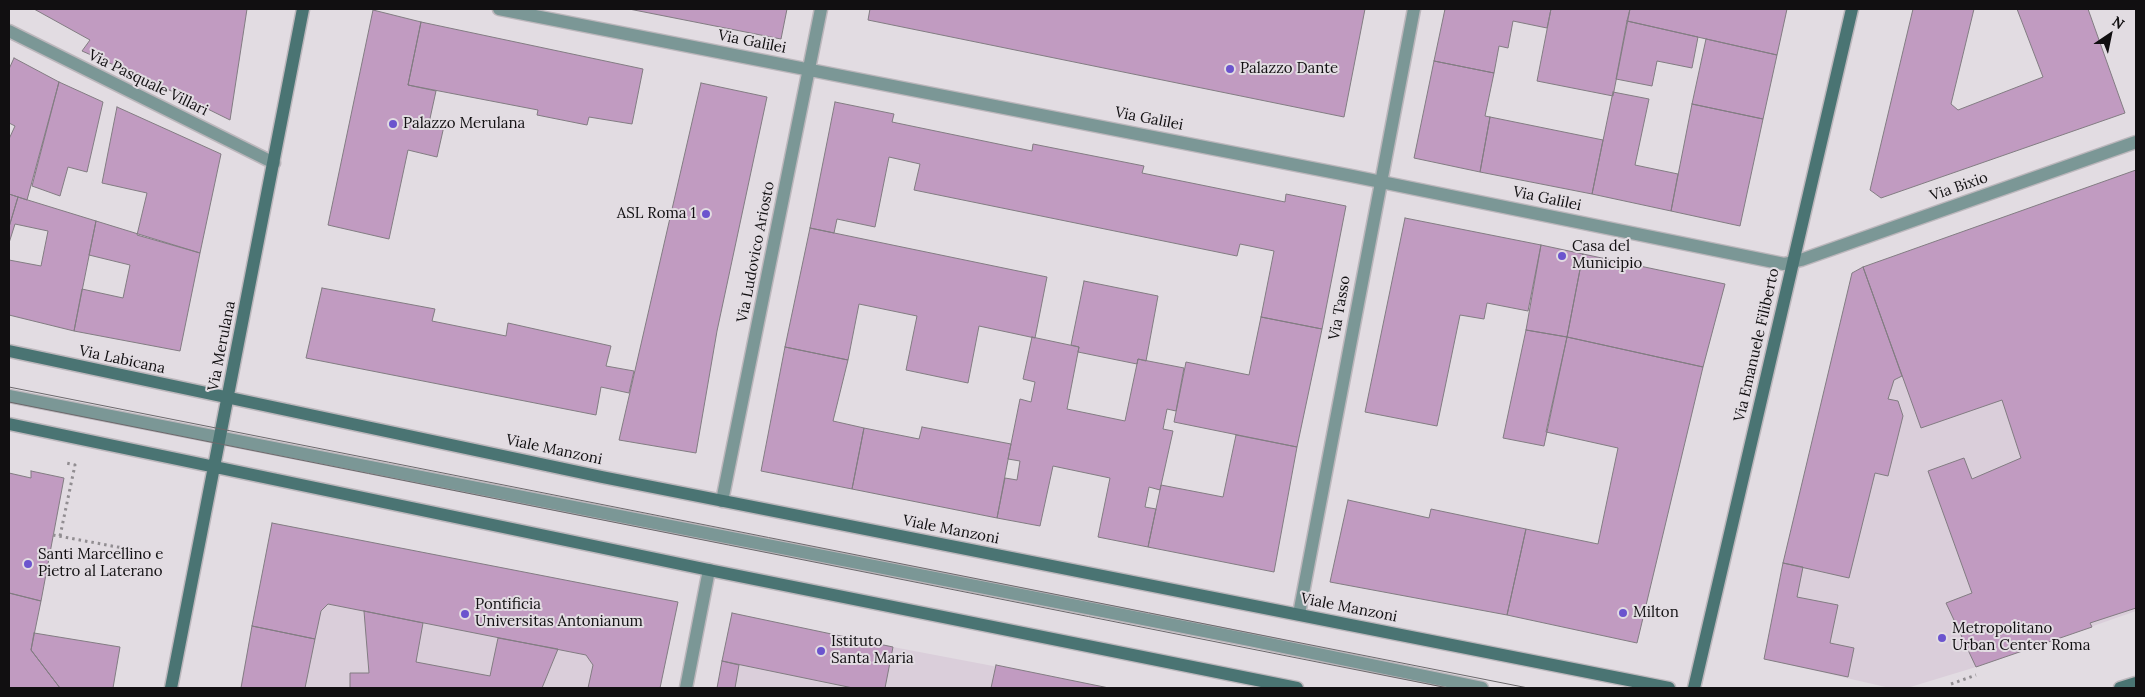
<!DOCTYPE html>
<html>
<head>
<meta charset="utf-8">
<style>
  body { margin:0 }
  #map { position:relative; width:2145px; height:697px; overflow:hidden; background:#e2dce2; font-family:Lora,serif }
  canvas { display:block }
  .frame { position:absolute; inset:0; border:10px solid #110f11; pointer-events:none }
  .north { position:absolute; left:2085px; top:10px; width:50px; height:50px; -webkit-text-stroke:4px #e2dce2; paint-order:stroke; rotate:34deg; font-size:14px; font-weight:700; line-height:20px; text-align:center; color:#110f11 }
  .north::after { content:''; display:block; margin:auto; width:18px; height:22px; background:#110f11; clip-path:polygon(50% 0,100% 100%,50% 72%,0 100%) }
</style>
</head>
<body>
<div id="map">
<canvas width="2145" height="697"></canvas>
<div class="frame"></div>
<div class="north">N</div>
</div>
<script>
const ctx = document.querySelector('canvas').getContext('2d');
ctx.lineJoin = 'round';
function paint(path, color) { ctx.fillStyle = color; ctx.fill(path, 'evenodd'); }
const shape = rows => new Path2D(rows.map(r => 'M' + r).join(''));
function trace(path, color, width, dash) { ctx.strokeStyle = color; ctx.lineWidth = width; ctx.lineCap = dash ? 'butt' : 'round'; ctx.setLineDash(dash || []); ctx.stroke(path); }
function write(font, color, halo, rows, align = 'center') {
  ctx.font = font + ' Lora,serif'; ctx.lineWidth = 4; ctx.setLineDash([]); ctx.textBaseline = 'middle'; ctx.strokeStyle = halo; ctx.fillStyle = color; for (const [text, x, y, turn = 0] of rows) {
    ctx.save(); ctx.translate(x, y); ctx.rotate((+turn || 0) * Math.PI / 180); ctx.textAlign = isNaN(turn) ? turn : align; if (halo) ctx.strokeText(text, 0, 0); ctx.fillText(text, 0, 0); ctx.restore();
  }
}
paint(shape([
  [2136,170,2136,611,1976,667,1907,688,1890,688,1764,659,1852,273],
  [272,523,678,602,660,688,240,688],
  [732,613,893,647,1109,688,718,688]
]), '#daceda');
const building = shape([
  [34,9,247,9,230,120,153,82,82,51,90,40,34,9],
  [629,9,787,9,781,39,629,9],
  [870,9,1365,9,1344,117,868,20,870,9],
  [1445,9,1551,9,1547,28,1513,21,1508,48,1499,46,1494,73,1434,61,1445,9],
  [1551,9,1630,9,1613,96,1537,81,1551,9],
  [1630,9,1787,9,1777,55,1627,21,1630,9],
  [1913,9,1974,9,1951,104,1958,110,2043,77,2017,9,2088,9,2125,113,1881,198,1870,190,1913,9],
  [373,10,421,22,408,85,436,91,429,123,444,126,437,157,408,150,389,239,328,225,373,10],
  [1627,21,1698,37,1692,68,1657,61,1652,86,1616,79,1627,21],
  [421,22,643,69,632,124,589,117,587,125,537,115,538,110,408,85,421,22],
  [1706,39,1777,55,1763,119,1692,104,1706,39],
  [14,58,59,82,27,200,9,194,9,139,15,126,9,123,9,69,14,58],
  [1434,61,1494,73,1485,116,1490,117,1480,172,1414,158,1434,61],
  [59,82,103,102,87,172,68,167,60,196,32,186,59,82],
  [701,83,767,97,717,331,696,453,619,440,701,83],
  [1613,92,1649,99,1635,165,1678,174,1671,211,1592,194,1613,92],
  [835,102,894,114,892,122,1032,151,1033,144,1144,166,1142,173,1285,202,1286,194,1346,206,1322,329,1261,317,1274,251,1240,244,1237,256,914,190,920,164,889,157,875,227,837,219,834,233,810,228,835,102],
  [1692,104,1763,119,1740,226,1671,211,1692,104],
  [117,107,221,154,200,253,137,235,147,193,102,183,117,107],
  [1490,117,1603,140,1592,194,1480,172,1490,117],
  [2136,170,2136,608,2090,623,2092,627,1976,667,1946,603,1972,593,1928,471,1964,458,1972,479,2021,458,2002,400,1921,428,1863,267,2136,170],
  [9,194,18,197,9,227,9,194],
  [18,197,96,221,74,331,9,315,9,260,41,266,48,231,15,224,9,243,9,227,18,197],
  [1405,218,1541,245,1528,311,1487,303,1484,319,1460,315,1437,426,1365,412,1405,218],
  [96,221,200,253,180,351,74,331,82,289,123,298,130,265,89,255,96,221],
  [810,228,1047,277,1035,338,979,326,968,383,906,370,917,316,859,304,848,360,785,347,810,228],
  [1541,245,1583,254,1567,337,1526,330,1541,245],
  [1583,254,1725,284,1703,367,1567,337,1583,254],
  [1863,267,1902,376,1894,380,1888,399,1898,401,1903,416,1888,476,1875,473,1849,578,1783,563,1852,273,1863,267],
  [1084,281,1158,296,1146,361,1138,359,1137,364,1078,352,1079,347,1071,345,1084,281],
  [322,288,435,309,432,321,506,336,508,323,611,346,606,366,634,371,629,393,601,387,596,415,306,358,322,288],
  [1261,317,1322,329,1297,447,1174,422,1186,362,1249,375,1261,317],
  [1526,330,1567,337,1544,446,1503,438,1526,330],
  [1032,337,1079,347,1067,409,1125,421,1138,359,1184,368,1176,411,1167,409,1163,429,1173,431,1160,490,1149,487,1145,507,1156,509,1148,547,1098,537,1110,478,1053,466,1040,526,997,518,1005,478,1017,480,1020,461,1008,459,1020,399,1031,402,1035,382,1023,379,1032,337],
  [1567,337,1703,367,1637,643,1507,615,1526,529,1598,544,1618,448,1546,432,1567,337],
  [785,347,848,360,833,421,864,428,852,489,761,471,785,347],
  [922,427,1011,444,997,518,852,489,864,428,919,439,922,427],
  [1236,435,1297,447,1274,572,1148,547,1161,485,1223,497,1236,435],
  [31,471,64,478,41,601,9,593,9,473,31,478,31,471],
  [1348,500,1429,518,1431,509,1526,529,1507,615,1330,582,1348,500],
  [272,523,678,602,660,688,588,688,593,665,586,655,328,604,321,611,315,639,252,626,272,523],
  [1783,563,1803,567,1797,597,1838,605,1830,643,1854,648,1848,677,1764,659,1783,563],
  [9,593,41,601,31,650,60,688,9,688,9,593],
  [364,611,423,623,416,662,490,676,498,638,558,649,542,688,350,688,350,673,369,673,364,611],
  [732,613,893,647,885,688,853,688,722,661,732,613],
  [252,626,315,639,305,688,241,688,252,626],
  [34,633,120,647,113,688,60,688,31,650,34,633],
  [722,661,739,665,735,688,717,688,722,661],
  [996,665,1109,688,991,688,996,665]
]);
paint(building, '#c19bc1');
trace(building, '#827c82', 1);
const service = shape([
  [9,396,1250,640,1482,688]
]);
const minor = shape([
  [499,9,1352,176,1784,264,1801,260,2136,142],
  [9,31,274,163],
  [722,501,821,9],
  [1299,614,1414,9],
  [686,688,709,570]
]);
const secondary = shape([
  [9,351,602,477,1669,688],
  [9,424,709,570,1297,688],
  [171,688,303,9],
  [1694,688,1852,9],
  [2120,688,2136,683]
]);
trace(service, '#bcb7bc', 15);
trace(minor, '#bcb7bc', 15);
trace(secondary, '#bcb7bc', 15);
trace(shape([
  [53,535,139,551],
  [60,536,75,465,66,463],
  [1951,684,1976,675]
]), '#918d91', 3, [2.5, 4]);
trace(service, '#7b9796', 12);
trace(minor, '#7b9796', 12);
trace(secondary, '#4a7473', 12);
trace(shape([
  [9,387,1528,688],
  [9,402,1448,688]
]), '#6b686b', 1);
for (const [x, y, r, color] of [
  [1230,69,5,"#6b54ce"],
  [393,124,5,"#6b54ce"],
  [706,214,5,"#6b54ce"],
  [1562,256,5,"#6b54ce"],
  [28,564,5,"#6b54ce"],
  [1623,613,5,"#6b54ce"],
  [465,614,5,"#6b54ce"],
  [1942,638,5,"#6b54ce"],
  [821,651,5,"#6b54ce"]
]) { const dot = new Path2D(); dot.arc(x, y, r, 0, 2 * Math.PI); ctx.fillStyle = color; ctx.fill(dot); trace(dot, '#e2dce2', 2); }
write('15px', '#110f11', '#e2dce2', [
  ["Via Galilei",752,42,11],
  ["Via Pasquale Villari",148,83,26],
  ["Via Galilei",1149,119,11],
  ["Via Bixio",1959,187,-19],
  ["Via Galilei",1547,199,12],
  ["Via Ludovico Ariosto",756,252,-79],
  ["Via Tasso",1340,308,-80],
  ["Via Emanuele Filiberto",1757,345,-77],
  ["Via Merulana",222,346,-79],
  ["Via Labicana",122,360,12],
  ["Viale Manzoni",554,450,12],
  ["Viale Manzoni",951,530,11],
  ["Viale Manzoni",1349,608,11]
]);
write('15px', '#110f11', '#e2dce2', [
  ["Palazzo Dante",1240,69],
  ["Palazzo Merulana",403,124],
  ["ASL Roma 1",696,214,"right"],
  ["Casa del",1572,247],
  ["Municipio",1572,264],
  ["Santi Marcellino e",38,555],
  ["Pietro al Laterano",38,572],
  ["Pontificia",475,605],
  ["Universitas Antonianum",475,622],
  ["Milton",1633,613],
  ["Metropolitano",1952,629],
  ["Urban Center Roma",1952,646],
  ["Istituto",831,642],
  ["Santa Maria",831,659]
], 'left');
</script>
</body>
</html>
